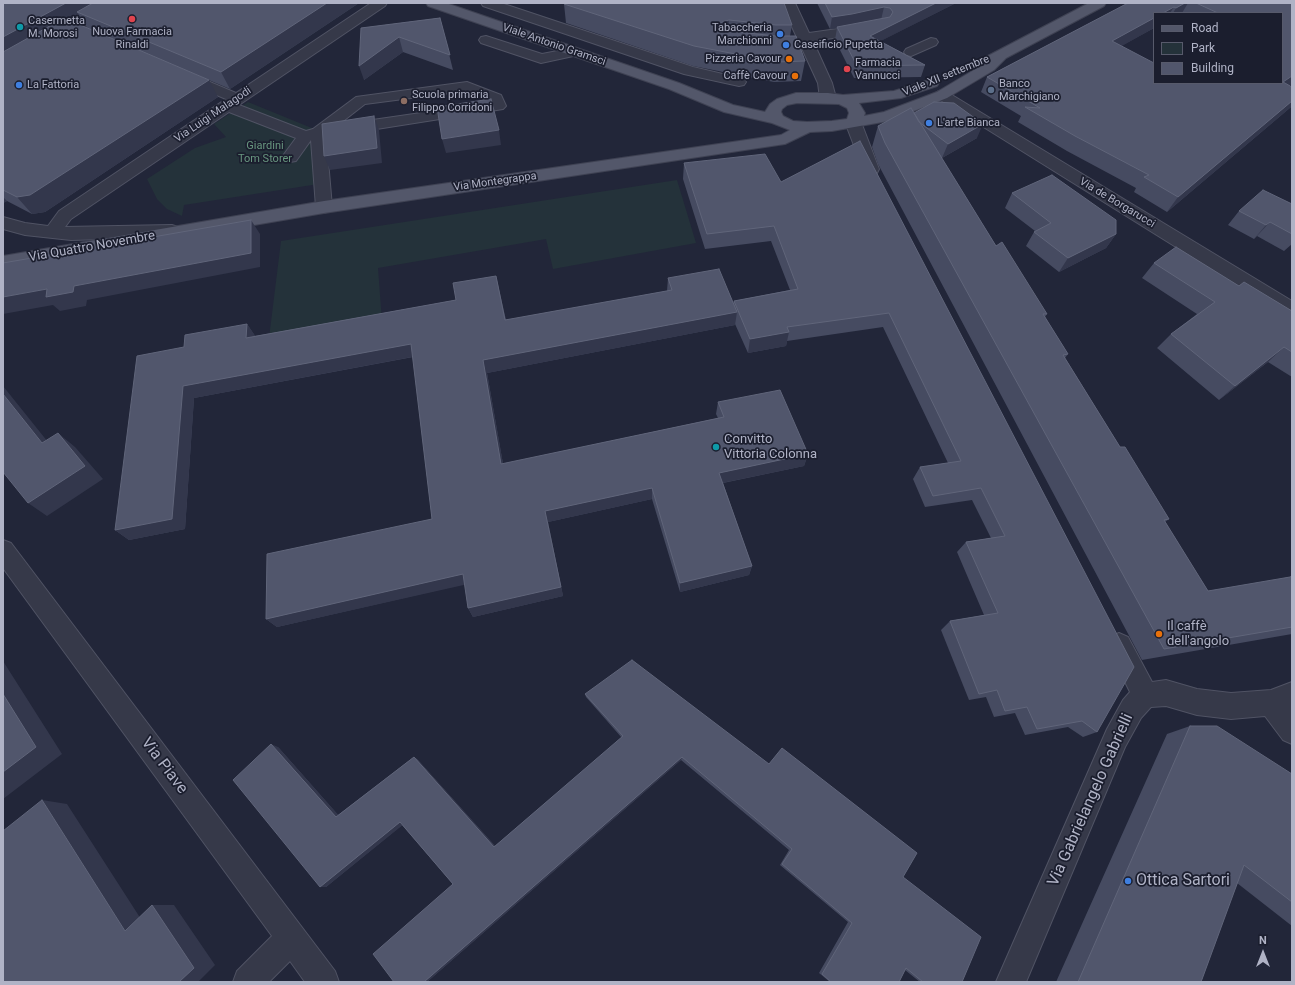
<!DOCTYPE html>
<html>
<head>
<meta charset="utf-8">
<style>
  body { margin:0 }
  #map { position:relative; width:1295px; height:985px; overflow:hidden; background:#222639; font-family:Roboto,sans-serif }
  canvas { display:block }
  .frame { position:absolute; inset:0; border:4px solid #b0b3c6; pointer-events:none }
  .legend { position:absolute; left:1153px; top:12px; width:130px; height:72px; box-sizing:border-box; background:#1b1e2e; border:1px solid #575a6b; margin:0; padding:5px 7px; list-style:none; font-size:12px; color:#b0b3c6 }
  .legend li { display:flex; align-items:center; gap:8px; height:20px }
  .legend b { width:20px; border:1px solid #575a6b }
  .north { position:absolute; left:1243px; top:933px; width:40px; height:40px; -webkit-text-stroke:3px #1b1e2e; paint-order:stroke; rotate:0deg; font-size:11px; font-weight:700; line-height:16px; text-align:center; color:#b0b3c6 }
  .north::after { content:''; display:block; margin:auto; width:14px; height:18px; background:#b0b3c6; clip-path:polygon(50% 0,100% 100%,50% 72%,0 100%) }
</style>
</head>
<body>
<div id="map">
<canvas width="1295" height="985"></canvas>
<div class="frame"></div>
<ul class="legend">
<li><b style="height:5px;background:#53576a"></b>Road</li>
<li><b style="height:11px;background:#24323a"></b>Park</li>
<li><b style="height:11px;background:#51566c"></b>Building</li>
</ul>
<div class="north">N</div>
</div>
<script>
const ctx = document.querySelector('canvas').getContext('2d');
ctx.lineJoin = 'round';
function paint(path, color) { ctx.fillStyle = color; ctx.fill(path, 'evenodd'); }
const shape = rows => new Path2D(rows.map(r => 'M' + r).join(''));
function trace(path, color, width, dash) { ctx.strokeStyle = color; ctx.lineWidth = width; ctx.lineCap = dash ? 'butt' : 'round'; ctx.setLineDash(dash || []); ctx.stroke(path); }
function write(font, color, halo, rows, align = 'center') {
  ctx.font = font + ' Roboto,sans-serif'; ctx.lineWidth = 3.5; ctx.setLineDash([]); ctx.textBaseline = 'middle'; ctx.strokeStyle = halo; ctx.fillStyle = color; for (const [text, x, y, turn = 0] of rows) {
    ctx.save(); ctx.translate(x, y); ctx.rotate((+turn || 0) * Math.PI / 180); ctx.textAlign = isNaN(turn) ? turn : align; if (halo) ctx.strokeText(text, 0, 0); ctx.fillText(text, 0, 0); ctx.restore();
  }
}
paint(shape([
  [248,102,324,133,325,183,184,205,182,216,167,209,157,199,147,179,195,148,226,137,214,124],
  [677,180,696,243,553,269,546,239,378,268,382,321,269,338,281,241]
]), '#24323a');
const minor = shape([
  [111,3,128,3,126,6,8,72,3,73,3,63,111,3],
  [371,3,387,3,385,6,239,105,306,131,313,129,356,97,467,82,501,95,506,106,503,109,326,137,332,207,330,211,324,213,318,211,316,207,311,140,296,161,290,162,284,161,282,157,296,138,229,112,71,219,65,227,172,225,178,227,181,231,178,235,172,237,71,240,25,235,3,229,3,217,25,223,48,226,59,211,226,99,181,80,179,77,181,74,186,73,191,74,236,93,371,3],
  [465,91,489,101,490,103,338,125,365,104,465,91],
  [481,3,501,3,693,67,744,79,746,82,744,85,739,86,684,74,483,6,481,3],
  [781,3,795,3,809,33,866,25,871,26,873,29,871,32,866,33,813,41,832,83,836,98,833,101,828,103,823,101,820,98,818,83,781,3],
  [486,36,542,54,573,48,578,49,580,52,578,55,541,63,481,43,479,40,481,37,486,36],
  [931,38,936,39,938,42,936,45,911,56,906,55,904,52,906,49,931,38],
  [942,90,947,92,1292,301,1292,317,1285,315,937,98,934,95,937,92,942,90],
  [853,117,858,119,861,122,879,169,877,173,871,174,865,173,863,169,845,122,848,119,853,117],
  [3,540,11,543,335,971,339,982,305,982,290,961,269,982,233,982,237,971,272,936,3,568,3,540],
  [1119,633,1128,637,1152,682,1166,680,1197,689,1231,693,1271,690,1292,682,1292,744,1283,740,1265,716,1231,719,1197,715,1166,706,1151,707,1141,718,1125,747,1026,982,996,982,1107,729,1123,700,1130,692,1107,645,1110,637,1119,633]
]);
const major = shape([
  [426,3,446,3,679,83,733,105,765,112,770,104,777,99,796,93,828,93,843,95,894,91,932,79,937,80,939,83,937,86,901,98,859,103,865,113,864,116,884,112,937,92,984,64,982,61,984,58,1089,3,1106,3,1104,6,1006,58,994,70,947,98,888,121,832,131,810,132,785,144,324,213,3,268,3,256,324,201,781,135,790,130,772,123,724,112,669,89,428,6,426,3],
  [797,103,839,104,847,108,849,113,847,119,832,121,807,122,793,121,783,116,781,112,782,109,787,105,797,103]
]);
trace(minor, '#505364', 2);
trace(major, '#3f4253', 2);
paint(minor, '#363949');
paint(major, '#53576a');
paint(shape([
  [3,3,359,3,230,89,88,29,81,18,73,22,218,97,45,212,32,214,7,201,3,203],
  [817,3,956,3,880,41,925,65,921,77,854,78,835,40,837,28,830,29],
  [1128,3,1292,3,1289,85,1291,107,1167,212,1134,192,1136,188,1067,151,1018,122,1021,116,981,92,987,77],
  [1154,13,1282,13,1282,83,1154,83,1121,46,1154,28],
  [564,4,792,25,790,36,805,61,801,81,774,82,693,66,566,23],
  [440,18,453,70,403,52,364,80,361,28],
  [914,113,977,138,942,158,941,157,996,246,1047,314,1045,317,1068,354,1065,358,1120,447,1169,519,1165,522,1208,591,1289,578,1292,576,1292,634,1142,660,878,164,872,147,878,126],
  [860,141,1097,732,1083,737,1068,727,1025,735,1015,713,994,717,986,697,969,700,941,630,950,621,984,615,957,552,966,542,991,538,972,500,925,507,913,479,920,467,948,463,883,327,787,341,786,346,748,353,735,324,735,325,487,373,503,464,718,418,716,414,718,402,808,454,804,466,723,483,752,566,749,575,680,592,652,499,548,522,563,596,473,617,468,608,465,584,277,627,266,619,432,519,413,357,194,398,185,529,129,540,115,530,184,347,247,324,255,336,456,300,496,276,506,320,667,291,668,278,733,303,734,301,790,290,771,241,705,249,683,179,684,163,781,182],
  [1012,193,1116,234,1106,248,1059,272,1026,246,1034,232,1035,231,1005,208],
  [1292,204,1292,244,1284,251,1257,236,1254,239,1228,225,1239,211],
  [1154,263,1239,286,1292,311,1292,377,1268,362,1219,400,1157,348,1171,334,1197,314,1142,278],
  [585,694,903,877,962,982,920,982,905,970,899,982,830,982,819,973,848,922,780,865,789,850,681,760,427,982,394,982,453,884,402,825,326,887,320,887,278,747,338,815,414,757,418,760,495,846,622,738,586,697],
  [1190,726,1292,774,1292,926,1237,883,1201,982,1056,982,1167,734]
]), '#464b61');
paint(shape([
  [66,3,108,3,77,12,81,18,3,61,3,37],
  [327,3,359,3,230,89,221,72],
  [936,3,956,3,867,48,870,36],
  [1185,3,1188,3,1182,13,1173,13,1176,8],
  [884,7,881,20,850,27,830,29,832,17],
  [1174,7,1170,13,1163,13],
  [1154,18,1154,28,1104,56,1112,41],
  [729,20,727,40,720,26,722,22],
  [399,37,403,52,364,80,359,66],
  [1292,76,1292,84,1271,97,1283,82],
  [209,80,218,97,45,212,32,214,17,197],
  [1292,101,1292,106,1291,107,1167,212,1178,197],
  [374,116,379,130,382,163,330,170,324,156],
  [983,124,977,138,942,158,948,144],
  [499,130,501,145,446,153,442,139],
  [3,197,7,201,3,203],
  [251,220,260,234,260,267,87,300,86,306,60,311,53,305,3,314,3,297,47,289,74,286],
  [1270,222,1257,236,1254,239,1266,225],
  [1116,234,1106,248,1059,272,1068,258],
  [737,312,735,325,487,373,505,475,501,464,483,360],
  [247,324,256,337,246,338],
  [789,332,786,346,748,353,750,339],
  [411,344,417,356,194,398,185,529,129,540,115,530,183,386],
  [1284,347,1268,362,1219,400,1235,386],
  [3,386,60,457,42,443,3,394],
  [58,433,75,447,103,479,47,516,28,503],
  [808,454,804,466,717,484,719,473],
  [652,488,652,499,548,522,563,596,473,617,468,608,545,511],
  [752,566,749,575,680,592,680,583],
  [463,574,468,584,277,627,266,619],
  [3,661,62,754,3,799],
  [271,744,278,747,341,818,336,817],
  [414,757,418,760,497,848,494,847],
  [682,757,681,760,427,982,424,982],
  [42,800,67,804,148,930,125,931],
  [400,822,404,824,326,887,320,887],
  [152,905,174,905,215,965,198,982,179,982]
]), '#33374c');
const building = shape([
  [3,3,66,3,3,37,3,3],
  [93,3,327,3,221,72,77,12,93,3],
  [564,3,784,3,792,25,776,25,729,20,722,22,720,26,723,30,729,31,776,36,796,36,805,61,777,62,694,46,564,4,564,3],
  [825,3,936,3,870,36,925,65,857,66,837,27,890,17,893,12,890,8,884,7,852,14,832,17,825,3],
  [1128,3,1185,3,1176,8,1174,7,1163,13,1154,13,1154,18,1112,41,1154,63,1154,83,1282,83,1282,13,1218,13,1196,3,1292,3,1292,76,1283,82,1292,87,1292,101,1178,197,1144,177,1149,175,1075,136,1025,107,1040,108,987,77,1128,3],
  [64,18,209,80,30,195,17,197,3,190,3,52,64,18],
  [440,18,450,55,399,37,359,66,361,28,440,18],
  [491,99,499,130,442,139,437,107,491,99],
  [934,102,954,103,983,124,948,144,919,122,914,113,934,102],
  [911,108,996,246,1002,242,1047,314,1043,314,1068,354,1063,355,1120,447,1125,447,1169,519,1164,520,1208,591,1290,577,1292,576,1292,627,1164,649,885,143,878,126,911,108],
  [374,116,377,148,324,156,322,124,374,116],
  [860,141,1134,667,1097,732,1082,721,1037,729,1027,707,1005,711,997,690,979,694,950,621,998,613,966,542,1005,536,981,488,933,496,920,467,961,461,889,313,787,327,789,332,750,339,734,301,798,289,774,226,707,234,684,163,765,154,781,182,860,141],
  [1052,175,1116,220,1116,234,1068,258,1034,232,1051,223,1012,193,1052,175],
  [1263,190,1292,204,1292,234,1270,222,1266,225,1239,211,1263,190],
  [251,220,251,253,74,286,73,292,46,297,47,289,3,297,3,263,251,220],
  [1176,247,1239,286,1244,282,1292,311,1292,352,1284,347,1235,386,1171,334,1215,302,1154,263,1176,247],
  [719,269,737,312,483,360,501,464,724,417,718,402,780,390,808,454,719,473,752,566,680,583,652,488,545,511,561,587,468,608,463,574,266,619,267,554,432,519,411,344,183,386,172,519,115,530,137,356,184,347,185,335,247,324,246,338,456,300,453,283,496,276,505,320,672,290,668,278,719,269],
  [3,394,42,443,58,433,85,466,28,503,3,472,3,394],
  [632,660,769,764,782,748,917,853,903,877,981,937,962,982,923,982,906,968,899,982,831,982,822,974,852,923,782,864,792,849,682,757,424,982,394,982,373,954,453,884,400,822,320,887,233,780,271,744,336,817,414,757,494,847,623,736,585,694,632,660],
  [3,694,36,747,3,772,3,694],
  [1190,726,1217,726,1292,774,1292,902,1244,865,1201,982,1078,982,1190,726],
  [42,800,125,931,152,905,194,968,179,982,23,982,22,981,21,982,3,982,3,831,42,800]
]);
paint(building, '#51566c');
trace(building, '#60657a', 1);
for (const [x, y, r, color] of [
  [132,19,4,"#e0444e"],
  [20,27,4,"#0f9aa8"],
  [780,34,4,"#3f7fe0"],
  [786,45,4,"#3f7fe0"],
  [789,59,4,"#e8710a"],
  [847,69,4,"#e0444e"],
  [795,76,4,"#e8710a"],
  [19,85,4,"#3f7fe0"],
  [991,90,4,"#5c6f8a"],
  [404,101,4,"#8d6e63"],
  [929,123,4,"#3f7fe0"],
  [716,447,4,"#0f9aa8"],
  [1159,634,4,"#e8710a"],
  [1128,881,4,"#3f7fe0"]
]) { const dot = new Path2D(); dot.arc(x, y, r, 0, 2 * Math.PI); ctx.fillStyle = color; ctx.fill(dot); trace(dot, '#1b1e2e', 1.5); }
write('11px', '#b0b3c6', '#1b1e2e', [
  ["Casermetta",28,21],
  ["M. Morosi",28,34],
  ["Tabaccheria",772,28,"right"],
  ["Marchionni",772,41,"right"],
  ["Nuova Farmacia",132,32,"center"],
  ["Rinaldi",132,45,"center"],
  ["Caseificio Pupetta",794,45],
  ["Pizzeria Cavour",781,59,"right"],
  ["Farmacia",855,63],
  ["Vannucci",855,76],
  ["Caffè Cavour",787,76,"right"],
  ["Banco",999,84],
  ["Marchigiano",999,97],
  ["La Fattoria",27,85],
  ["Scuola primaria",412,95],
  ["Filippo Corridoni",412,108],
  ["L'arte Bianca",937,123]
], 'left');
write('11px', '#b0b3c6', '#1b1e2e', [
  ["Viale Antonio Gramsci",554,45,19],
  ["Viale XII settembre",946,76,-22],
  ["Via Luigi Malagodi",213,115,-34],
  ["Via Montegrappa",495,182,-8],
  ["Via de Borgarucci",1117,203,31]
]);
write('11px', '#68967f', '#1b1e2e', [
  ["Giardini",265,146],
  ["Tom Storer",265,159]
]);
write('13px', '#b0b3c6', '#1b1e2e', [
  ["Via Quattro Novembre",92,247,-10]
]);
write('13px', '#b0b3c6', '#1b1e2e', [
  ["Convitto",724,440],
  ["Vittoria Colonna",724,455],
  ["Il caffè",1167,627],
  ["dell'angolo",1167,642]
], 'left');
write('16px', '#b0b3c6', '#1b1e2e', [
  ["Via Piave",164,766,53],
  ["Via Gabrielangelo Gabrielli",1091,800,-66]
]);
write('16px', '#b0b3c6', '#1b1e2e', [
  ["Ottica Sartori",1136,881]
], 'left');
</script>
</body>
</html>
